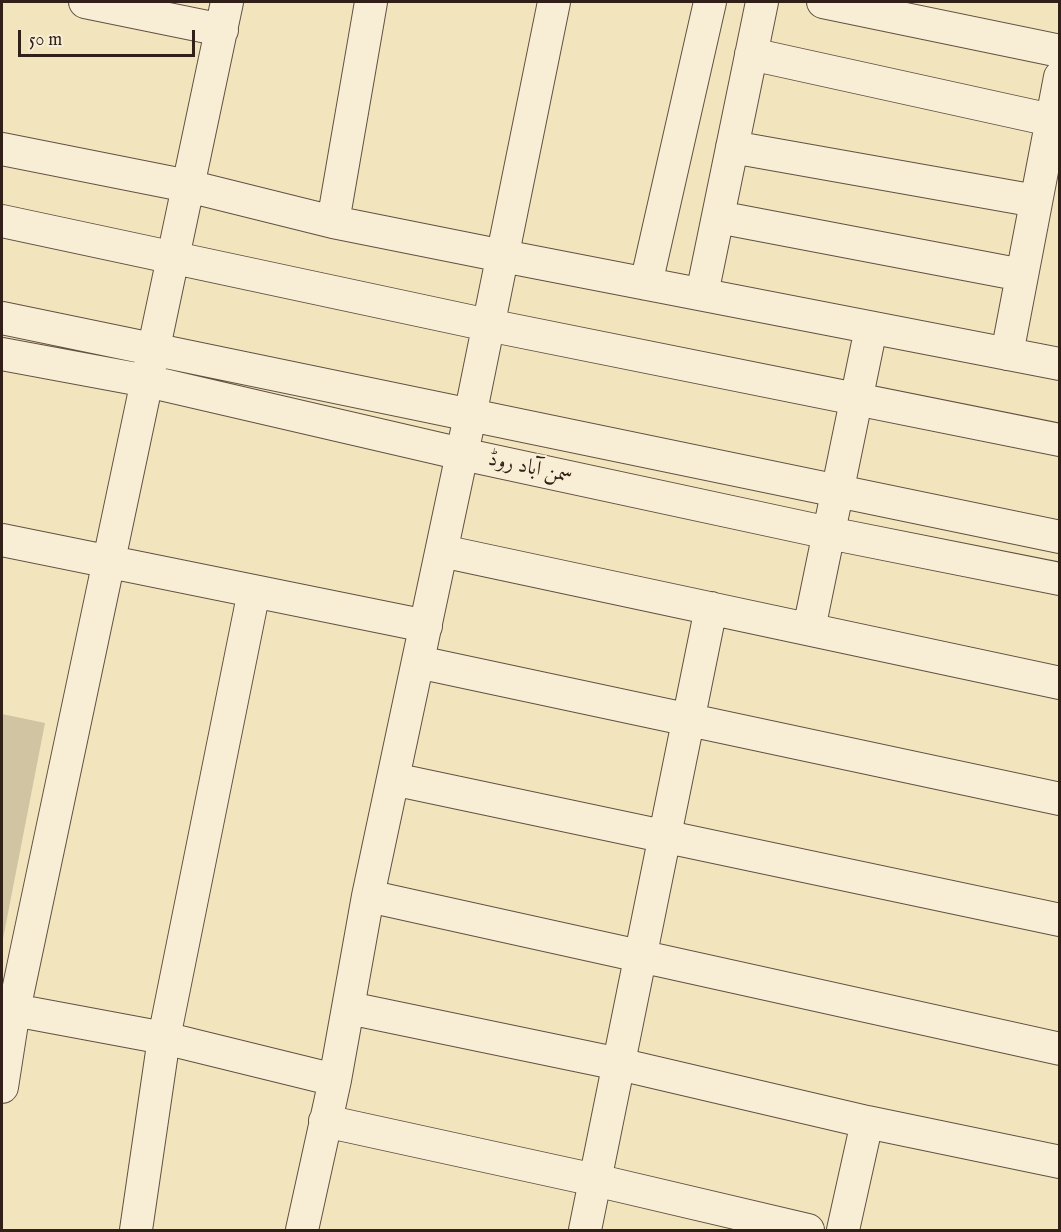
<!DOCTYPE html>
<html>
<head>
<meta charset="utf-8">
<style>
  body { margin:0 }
  #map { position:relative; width:1061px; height:1232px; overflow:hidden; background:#f2e5be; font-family:"IM FELL English",serif }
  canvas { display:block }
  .frame { position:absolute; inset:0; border:3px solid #312018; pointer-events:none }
  .scale { position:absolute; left:18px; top:30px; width:177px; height:27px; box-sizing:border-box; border:3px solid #312018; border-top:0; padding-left:8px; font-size:18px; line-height:21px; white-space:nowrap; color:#312018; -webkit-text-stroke:4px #f7eed5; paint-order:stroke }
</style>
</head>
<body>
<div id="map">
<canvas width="1061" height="1232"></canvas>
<div class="frame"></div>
<div class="scale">50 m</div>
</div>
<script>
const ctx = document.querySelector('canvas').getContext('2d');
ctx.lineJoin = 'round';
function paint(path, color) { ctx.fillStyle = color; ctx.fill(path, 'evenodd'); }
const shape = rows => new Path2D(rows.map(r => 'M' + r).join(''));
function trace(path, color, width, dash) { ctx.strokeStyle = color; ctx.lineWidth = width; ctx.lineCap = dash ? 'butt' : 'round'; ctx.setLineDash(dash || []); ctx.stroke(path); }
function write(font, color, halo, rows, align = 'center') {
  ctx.font = font + ' "IM FELL English",Amiri,serif'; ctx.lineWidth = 4.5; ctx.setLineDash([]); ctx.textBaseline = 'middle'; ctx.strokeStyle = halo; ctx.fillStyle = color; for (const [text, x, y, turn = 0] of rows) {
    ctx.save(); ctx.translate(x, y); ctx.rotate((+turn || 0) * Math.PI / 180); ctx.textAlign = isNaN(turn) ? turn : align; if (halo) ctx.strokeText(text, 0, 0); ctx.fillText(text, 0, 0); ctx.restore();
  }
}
paint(shape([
  [2,714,45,723,2,944]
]), '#d1c4a2');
const minor = shape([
  [85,2,222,30],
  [823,2,1060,51],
  [751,54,1051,120],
  [732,147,1036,201],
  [2,149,188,186,333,222,503,256,1060,364],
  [718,217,1022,275],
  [2,221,488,325,1060,440],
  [333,222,371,2],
  [646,284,710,2],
  [702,294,762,2],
  [2,318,1060,537],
  [2,354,147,381,462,454,829,533,1060,579],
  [1007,354,1060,77],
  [2,540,426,626],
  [442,551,1060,683],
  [809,629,871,328],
  [418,662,1060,799],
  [393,779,1060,920],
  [368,896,1060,1049],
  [349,1008,619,1064,867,1122,1060,1162],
  [14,1010,164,1038,335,1080],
  [2,1087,14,1010,227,2],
  [325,1121,595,1180,808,1230],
  [136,1230,164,1038,254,591],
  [302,1230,335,1080,368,896,470,416,554,2],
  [585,1230,711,608],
  [843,1230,867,1122]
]);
trace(minor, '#615142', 34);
trace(minor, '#f7eed5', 32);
write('21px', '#312018', '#f7eed5', [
  ["سمن آباد روڈ",530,469,12]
]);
</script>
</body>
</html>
